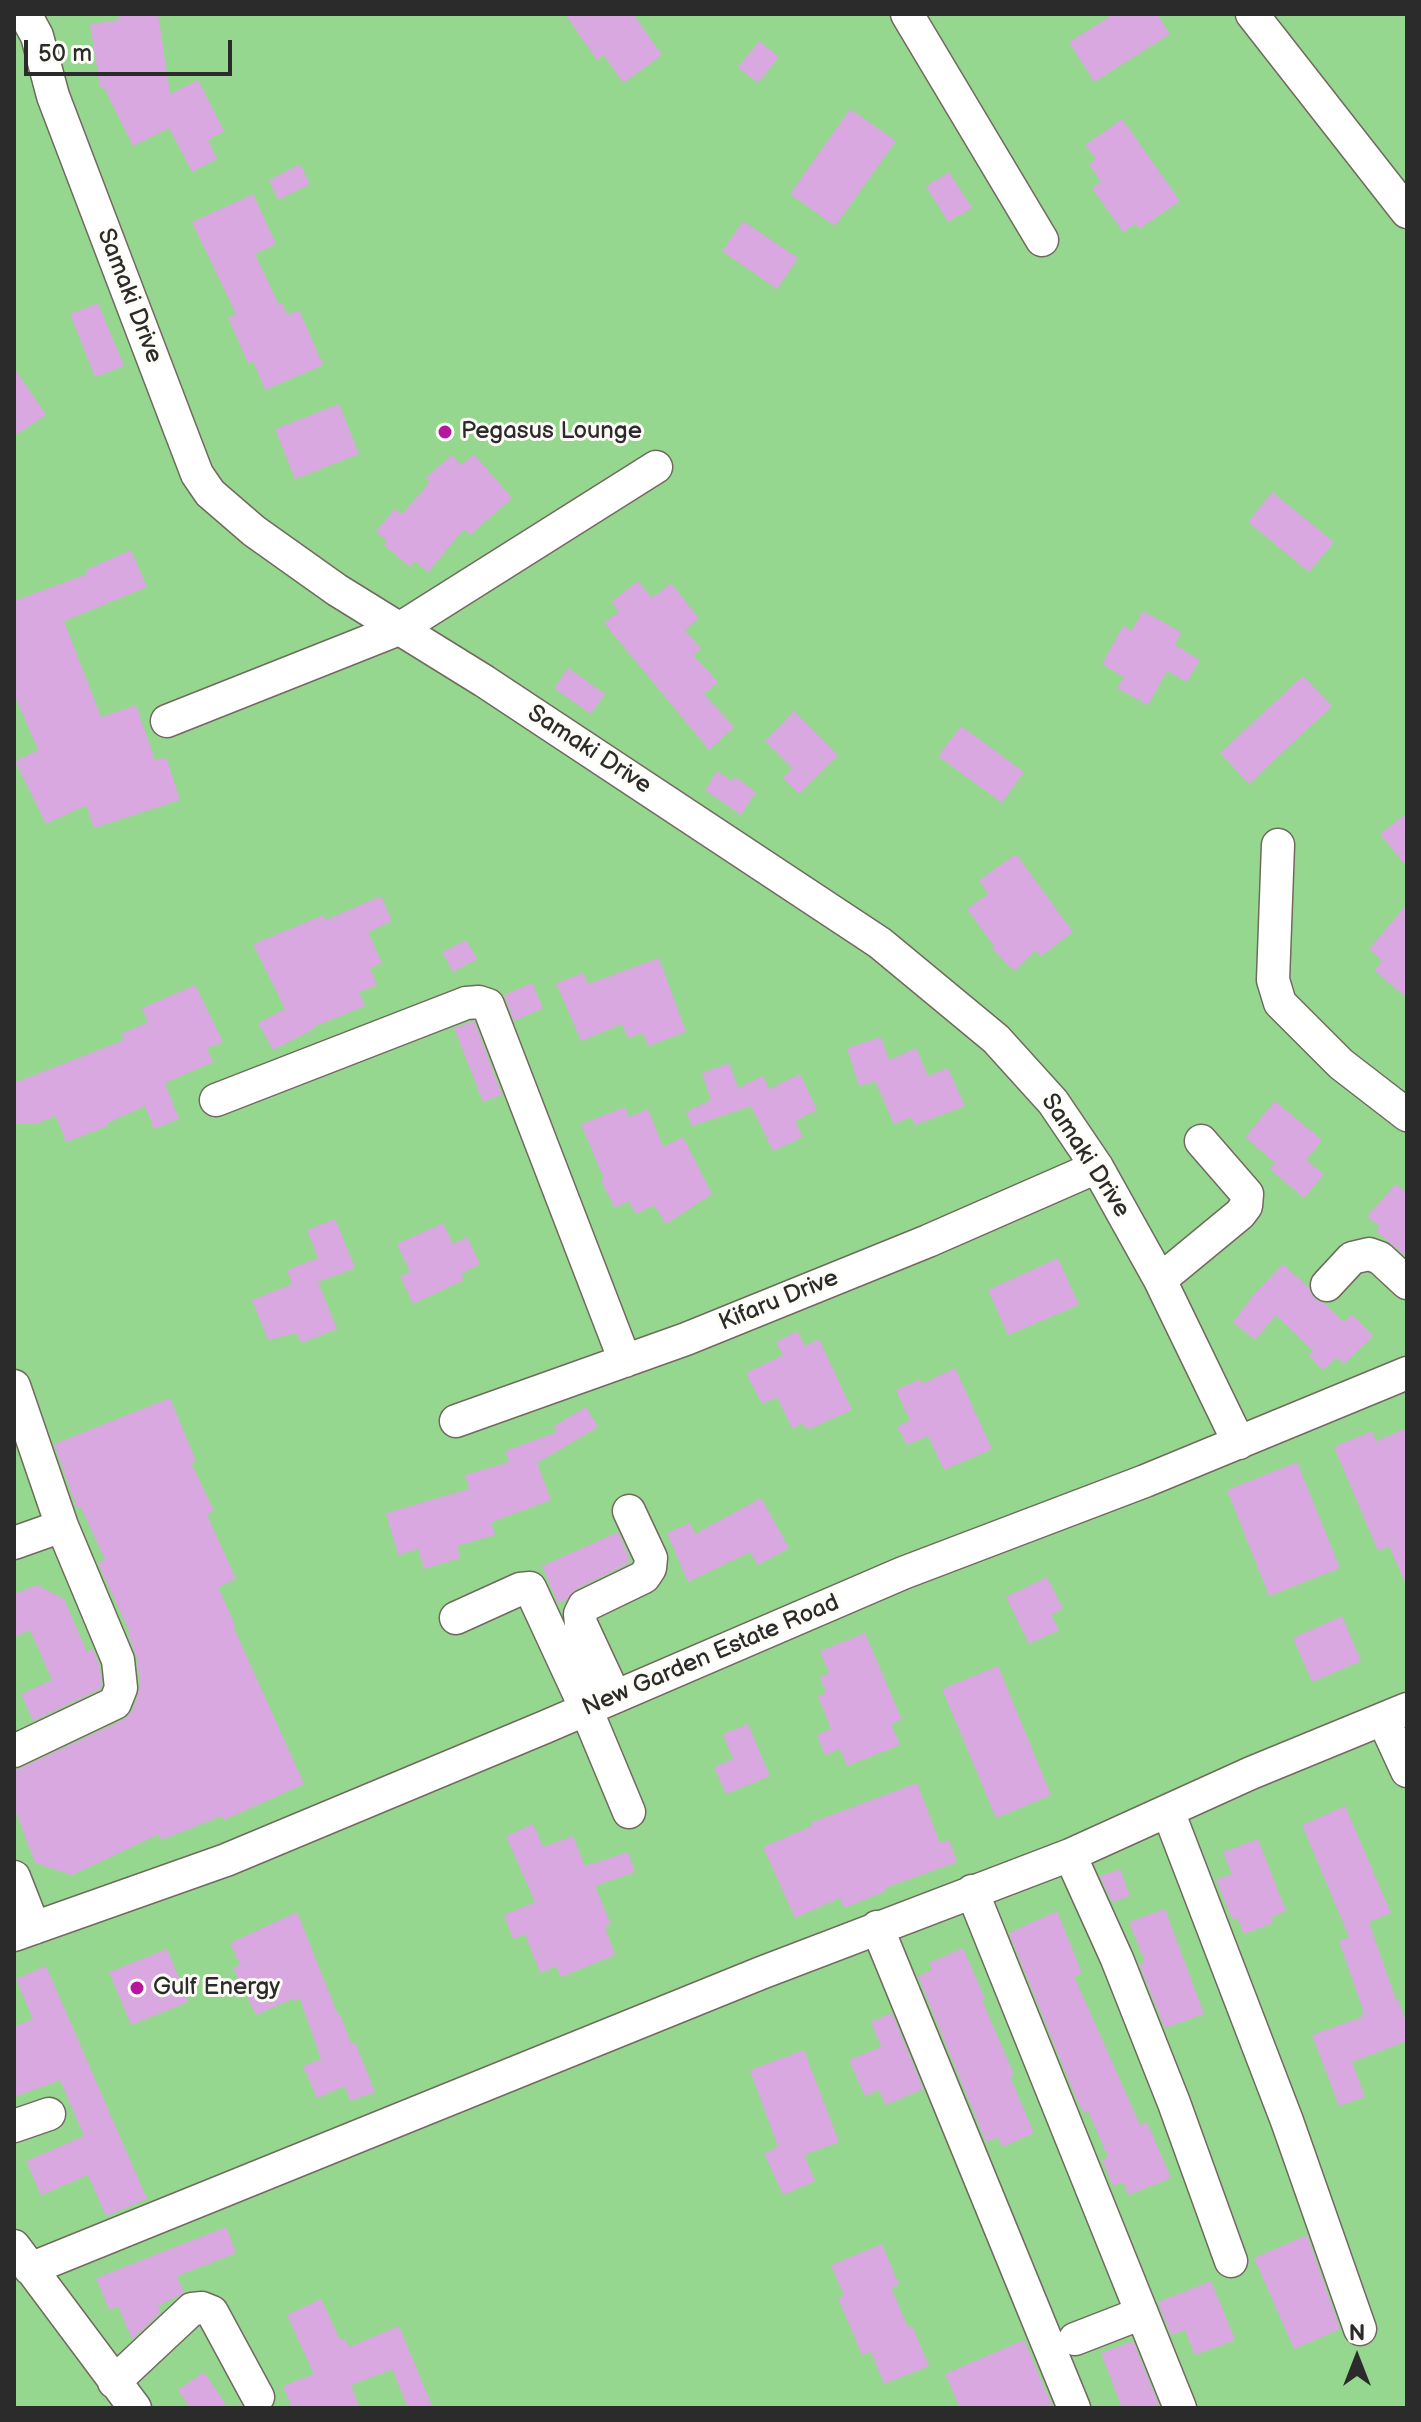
<!DOCTYPE html>
<html>
<head>
<meta charset="utf-8">
<style>
  body { margin:0 }
  #map { position:relative; width:1421px; height:2422px; overflow:hidden; background:#f4ddc0; font-family:"Balsamiq Sans",sans-serif }
  canvas { display:block }
  .frame { position:absolute; inset:0; border:16px solid #2b2b2b; pointer-events:none }
  .north { position:absolute; left:1317px; top:2318px; width:80px; height:80px; -webkit-text-stroke:6px #fdfcf7; paint-order:stroke; rotate:0deg; font-size:22px; font-weight:700; line-height:32px; text-align:center; color:#2b2b2b }
  .north::after { content:''; display:block; margin:auto; width:28px; height:36px; background:#2b2b2b; clip-path:polygon(50% 0,100% 100%,50% 72%,0 100%) }
  .scale { position:absolute; left:24px; top:40px; width:208px; height:36px; box-sizing:border-box; border:4px solid #2b2b2b; border-top:0; padding-left:10px; font-size:24px; line-height:28px; white-space:nowrap; color:#2b2b2b; -webkit-text-stroke:6px #fdfcf7; paint-order:stroke }
</style>
</head>
<body>
<div id="map">
<canvas width="1421" height="2422"></canvas>
<div class="frame"></div>
<div class="north">N</div>
<div class="scale">50 m</div>
</div>
<script>
const ctx = document.querySelector('canvas').getContext('2d');
ctx.lineJoin = 'round';
function paint(path, color) { ctx.fillStyle = color; ctx.fill(path, 'evenodd'); }
const shape = rows => new Path2D(rows.map(r => 'M' + r).join(''));
function trace(path, color, width, dash) { ctx.strokeStyle = color; ctx.lineWidth = width; ctx.lineCap = dash ? 'butt' : 'round'; ctx.setLineDash(dash || []); ctx.stroke(path); }
function write(font, color, halo, rows, align = 'center') {
  ctx.font = font + ' "Balsamiq Sans",sans-serif'; ctx.lineWidth = 6; ctx.setLineDash([]); ctx.textBaseline = 'middle'; ctx.strokeStyle = halo; ctx.fillStyle = color; for (const [text, x, y, turn = 0] of rows) {
    ctx.save(); ctx.translate(x, y); ctx.rotate((+turn || 0) * Math.PI / 180); ctx.textAlign = isNaN(turn) ? turn : align; if (halo) ctx.strokeText(text, 0, 0); ctx.fillText(text, 0, 0); ctx.restore();
  }
}
paint(shape([
  [14,14,1407,14,1407,2408,14,2408]
]), '#95d78f');
paint(shape([
  [118,14,158,14,170,94,198,80,224,131,208,140,217,159,192,172,169,128,133,146,104,88,100,88,90,24,119,20],
  [565,14,633,14,662,55,623,83,604,55,597,60],
  [1114,14,1157,14,1170,34,1094,82,1069,42],
  [759,41,779,57,758,83,738,67],
  [850,109,896,141,835,226,790,194],
  [1122,119,1180,201,1139,229,1135,224,1123,232,1092,188,1101,182,1089,164,1096,159,1085,145],
  [300,164,310,184,278,200,269,180],
  [949,172,972,208,948,222,926,186],
  [253,194,276,244,255,254,279,305,282,303,287,315,299,310,323,365,265,390,253,361,248,364,228,317,236,314,192,222],
  [743,221,798,258,777,289,722,251],
  [98,303,124,366,95,377,70,314],
  [14,368,46,415,14,436],
  [339,404,359,454,295,479,275,429],
  [474,454,512,498,470,535,464,529,428,572,415,561,410,567,384,545,387,541,376,531,395,509,402,514,430,482,425,478,452,455,461,465],
  [1272,492,1334,542,1309,572,1248,522],
  [131,550,147,587,64,621,101,717,136,705,155,760,166,757,180,800,94,828,86,805,46,824,15,761,38,750,14,694,14,601,87,574,85,570],
  [638,581,652,598,671,583,699,618,685,630,701,649,693,655,718,682,704,694,734,727,709,750,604,623,619,611,611,602],
  [1143,611,1181,632,1175,645,1200,660,1187,682,1167,671,1148,705,1117,688,1124,677,1102,664,1123,626,1132,630],
  [568,668,605,694,591,714,554,688],
  [1303,676,1332,706,1249,784,1220,753],
  [794,711,838,755,799,794,783,778,792,768,765,741],
  [961,726,1024,772,1002,803,938,756],
  [717,771,732,781,735,777,756,792,741,815,705,790],
  [1407,813,1407,867,1380,834],
  [1016,854,1073,932,1041,956,1036,950,1014,971,992,948,994,946,967,909,988,894,979,880],
  [381,896,392,921,368,932,382,963,370,968,377,985,359,992,365,1006,313,1027,314,1029,273,1050,258,1023,285,1009,253,944,324,915,326,920],
  [1407,904,1407,998,1374,970,1382,961,1369,949],
  [466,940,477,959,453,972,442,952],
  [659,958,686,1032,648,1046,643,1033,628,1038,622,1024,581,1041,556,983,583,973,588,984],
  [532,983,543,1008,514,1021,504,995],
  [195,985,223,1042,207,1048,213,1062,165,1083,179,1119,154,1129,145,1106,107,1123,108,1126,66,1142,56,1116,38,1123,14,1123,14,1083,124,1040,121,1034,148,1022,142,1008],
  [474,1021,502,1095,483,1102,454,1028],
  [881,1037,889,1060,916,1048,928,1076,948,1068,965,1106,915,1125,911,1117,894,1124,875,1081,859,1086,847,1048],
  [729,1063,738,1088,763,1076,769,1089,800,1074,817,1110,795,1121,803,1137,773,1151,751,1106,692,1126,686,1112,711,1100,702,1073],
  [1275,1101,1322,1140,1306,1160,1324,1174,1304,1198,1270,1169,1275,1163,1245,1137],
  [625,1107,629,1117,648,1109,663,1147,683,1137,712,1194,666,1224,654,1205,636,1214,629,1201,615,1208,601,1181,604,1179,581,1124],
  [1396,1184,1407,1194,1407,1257,1376,1231,1380,1227,1367,1216],
  [335,1219,355,1268,318,1282,337,1329,301,1343,297,1333,268,1340,252,1300,292,1284,287,1270,318,1258,307,1230],
  [443,1223,453,1244,467,1237,480,1264,461,1274,464,1280,413,1304,400,1276,410,1272,397,1244],
  [1058,1258,1079,1305,1008,1335,988,1290],
  [1283,1264,1309,1288,1315,1299,1325,1304,1344,1322,1352,1314,1373,1336,1344,1364,1337,1357,1323,1370,1308,1355,1313,1351,1276,1315,1255,1340,1233,1322,1254,1294],
  [797,1331,805,1346,819,1339,852,1410,807,1430,803,1423,792,1429,777,1397,762,1404,746,1373,783,1355,776,1342],
  [955,1368,992,1449,944,1470,928,1436,907,1445,897,1426,910,1421,896,1390,920,1379,922,1384],
  [170,1398,196,1461,191,1463,214,1511,207,1515,236,1579,218,1587,235,1625,233,1626,304,1784,224,1820,222,1816,161,1840,159,1834,72,1875,35,1863,14,1807,14,1771,123,1720,133,1710,140,1686,137,1658,128,1634,130,1633,98,1563,105,1560,81,1507,77,1508,54,1444],
  [586,1407,598,1427,537,1463,551,1500,491,1522,495,1535,457,1546,460,1558,424,1569,418,1549,398,1555,386,1513,469,1489,465,1475,509,1462,505,1451,557,1432,554,1426],
  [1407,1428,1407,1587,1389,1546,1378,1551,1334,1447,1372,1431,1376,1441],
  [1297,1462,1340,1568,1269,1596,1227,1490],
  [761,1498,789,1548,758,1565,750,1552,688,1582,667,1533,690,1523,695,1534],
  [618,1532,629,1557,627,1558,629,1563,576,1589,566,1600,558,1603,542,1566],
  [1047,1577,1063,1609,1051,1615,1059,1630,1029,1644,1006,1597],
  [37,1585,64,1599,87,1652,93,1649,99,1665,102,1685,100,1689,33,1721,21,1694,52,1680,30,1630,14,1637,14,1594],
  [1342,1616,1361,1661,1312,1682,1293,1638],
  [865,1633,902,1720,891,1724,900,1745,847,1766,840,1749,825,1755,817,1735,831,1729,818,1696,826,1693,820,1677,829,1673,820,1651],
  [998,1666,1051,1795,996,1818,942,1689],
  [748,1724,770,1776,726,1794,714,1767,733,1759,723,1734],
  [917,1783,940,1843,949,1840,957,1862,885,1888,886,1891,844,1908,840,1898,795,1918,763,1847,812,1826,810,1823],
  [1345,1806,1391,1913,1369,1922,1396,2000,1398,2000,1407,2024,1407,2041,1352,2062,1365,2097,1339,2106,1312,2035,1362,2017,1361,2014,1364,2013,1339,1941,1349,1937,1302,1825],
  [533,1824,543,1847,573,1836,585,1866,628,1852,635,1872,595,1886,611,1925,605,1927,615,1955,561,1977,556,1966,540,1973,525,1934,513,1939,504,1915,535,1902,506,1836],
  [1258,1839,1286,1911,1271,1917,1273,1923,1244,1934,1237,1918,1232,1919,1216,1879,1232,1874,1223,1852],
  [1120,1869,1130,1896,1112,1902,1100,1876],
  [1165,1909,1204,2014,1165,2028,1139,1964,1145,1962,1129,1922],
  [1057,1911,1082,1973,1074,1976,1140,2125,1147,2122,1171,2178,1128,2195,1123,2182,1113,2186,1102,2160,1108,2157,1088,2111,1084,2113,1076,2098,1009,1933],
  [297,1912,338,2015,340,2014,351,2044,355,2042,375,2092,350,2101,345,2086,317,2098,303,2066,321,2059,300,1999,295,2001,294,1998,256,2015,233,1968,240,1964,230,1943],
  [963,1948,985,1999,982,2000,1014,2075,1010,2077,1034,2133,1002,2147,998,2137,986,2142,918,1976,932,1970,929,1963],
  [167,1949,188,2002,131,2025,109,1972],
  [46,1966,147,2199,106,2216,88,2175,41,2195,26,2161,84,2136,60,2080,14,2097,14,2027,33,2019,16,1979],
  [892,2013,923,2089,886,2105,879,2090,865,2096,849,2060,881,2047,871,2022],
  [804,2050,839,2142,804,2155,815,2181,783,2195,764,2153,778,2147,750,2070],
  [226,2227,236,2253,177,2276,184,2293,158,2306,161,2312,132,2339,118,2306,109,2310,96,2278],
  [1307,2235,1340,2329,1294,2349,1254,2258],
  [882,2244,899,2285,891,2288,908,2327,912,2326,929,2366,884,2384,871,2352,862,2355,838,2298,844,2296,831,2265],
  [1211,2281,1235,2340,1195,2355,1185,2330,1171,2335,1158,2302],
  [321,2299,340,2340,344,2338,349,2347,399,2326,433,2408,408,2408,392,2369,351,2385,360,2408,292,2408,283,2386,314,2374,287,2315],
  [1024,2340,1053,2408,960,2408,945,2374],
  [1133,2341,1160,2408,1122,2408,1101,2353],
  [204,2372,228,2408,190,2408,178,2390]
]), '#d9a8e0');
const minor = shape([
  [25,14,37,36,53,96,179,427,197,474,210,493,254,531,337,590,484,681,880,943,996,1039,1053,1102,1097,1167,1160,1280,1239,1443],
  [907,14,1042,240],
  [1252,14,1407,212],
  [167,721,399,629,656,467],
  [1278,845,1273,980,1280,1003,1341,1064,1407,1115],
  [216,1100,466,1003,479,1002,488,1005,625,1361],
  [1160,1280,1240,1214,1246,1206,1247,1194,1201,1141],
  [1327,1285,1352,1258,1369,1254,1380,1258,1407,1283],
  [14,1386,62,1526,118,1660,121,1688,115,1703,14,1751],
  [456,1421,686,1339,928,1241,1097,1167],
  [14,1543,62,1526],
  [456,1618,520,1589,530,1588,586,1709,629,1812],
  [615,1697,581,1624,580,1614,584,1606,644,1577,650,1568,651,1558,629,1511],
  [1383,1719,1407,1771],
  [1168,1811,1287,2121,1360,2329],
  [1070,1855,1117,1959,1174,2103,1231,2261],
  [14,1877,34,1928],
  [972,1891,1180,2408],
  [877,1927,1074,2408],
  [14,1935,226,1860,545,1727,903,1573,1145,1481,1407,1373],
  [14,2126,49,2114],
  [14,2246,135,2408],
  [30,2269,761,1973,1070,1855,1251,1773,1407,1709],
  [1075,2339,1142,2313],
  [114,2382,192,2309,202,2308,212,2312,258,2397]
]);
trace(minor, '#71695f', 35);
trace(minor, '#fff', 32);
for (const [x, y, r, color] of [
  [445,432,8,"#b5179e"],
  [137,1988,8,"#b5179e"]
]) { const dot = new Path2D(); dot.arc(x, y, r, 0, 2 * Math.PI); ctx.fillStyle = color; ctx.fill(dot); trace(dot, '#fdfcf7', 3); }
write('24px', '#2b2b2b', '#fdfcf7', [
  ["Samaki Drive",129,296,69],
  ["Samaki Drive",589,750,33],
  ["Samaki Drive",1085,1156,57],
  ["Kifaru Drive",779,1301,-22],
  ["New Garden Estate Road",711,1656,-23]
]);
write('24px', '#2b2b2b', '#fdfcf7', [
  ["Pegasus Lounge",461,432],
  ["Gulf Energy",153,1988]
], 'left');
</script>
</body>
</html>
